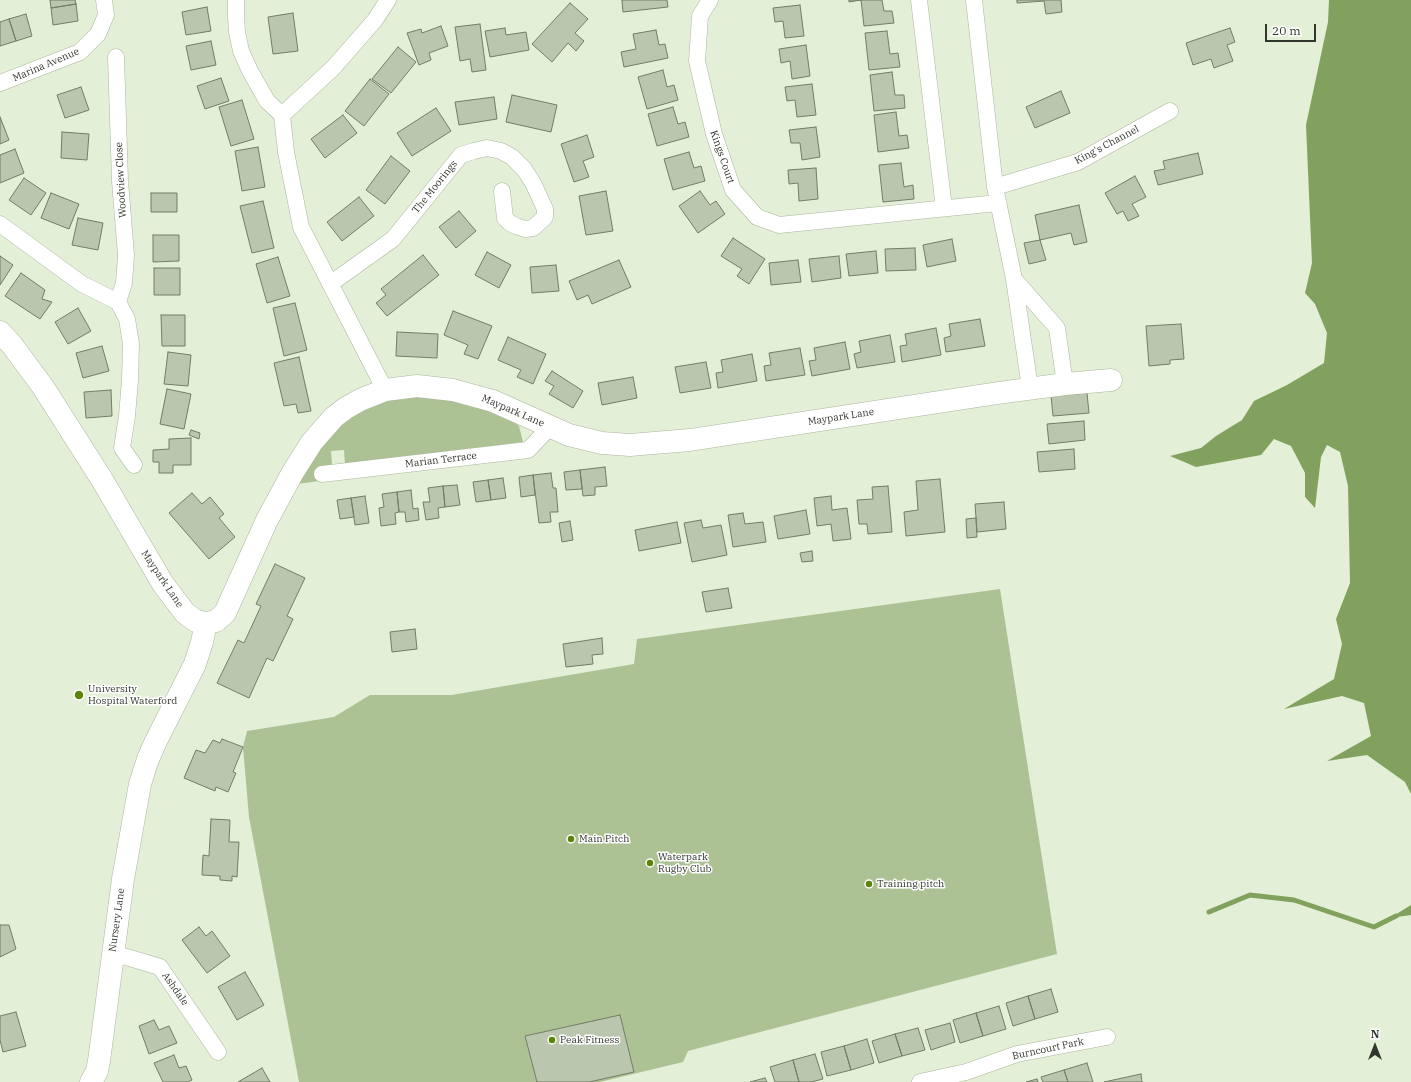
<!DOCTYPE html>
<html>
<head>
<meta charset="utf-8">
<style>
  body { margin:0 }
  #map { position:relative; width:1411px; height:1082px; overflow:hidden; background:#e3efd6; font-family:"IBM Plex Serif",serif }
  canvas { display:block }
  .north { position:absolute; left:1355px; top:1026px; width:40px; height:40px; -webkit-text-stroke:3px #fff; paint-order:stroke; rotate:0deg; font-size:11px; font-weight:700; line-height:16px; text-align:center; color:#31362c }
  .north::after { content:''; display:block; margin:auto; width:14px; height:18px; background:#31362c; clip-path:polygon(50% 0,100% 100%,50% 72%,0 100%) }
  .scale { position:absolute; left:1265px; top:24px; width:51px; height:18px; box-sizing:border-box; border:2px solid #31362c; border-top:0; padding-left:5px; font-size:12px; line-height:14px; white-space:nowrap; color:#31362c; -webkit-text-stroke:3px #fff; paint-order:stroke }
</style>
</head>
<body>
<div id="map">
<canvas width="1411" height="1082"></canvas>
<div class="north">N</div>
<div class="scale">20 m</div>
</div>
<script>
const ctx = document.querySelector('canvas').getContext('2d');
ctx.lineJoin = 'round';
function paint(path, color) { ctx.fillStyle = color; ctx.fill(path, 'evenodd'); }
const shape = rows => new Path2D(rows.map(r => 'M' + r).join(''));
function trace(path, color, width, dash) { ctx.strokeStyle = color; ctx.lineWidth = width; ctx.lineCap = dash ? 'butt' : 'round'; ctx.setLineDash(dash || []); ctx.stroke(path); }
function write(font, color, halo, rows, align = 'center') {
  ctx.font = font + ' "IBM Plex Serif",serif'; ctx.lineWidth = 3; ctx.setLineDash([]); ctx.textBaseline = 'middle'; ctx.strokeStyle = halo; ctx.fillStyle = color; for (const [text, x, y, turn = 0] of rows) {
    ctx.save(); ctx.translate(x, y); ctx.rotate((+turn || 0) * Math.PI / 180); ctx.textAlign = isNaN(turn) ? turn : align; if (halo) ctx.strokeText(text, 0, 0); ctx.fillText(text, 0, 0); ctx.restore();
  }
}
paint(shape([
  [427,395,472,403,512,420,519,426,523,442,345,464,344,450,331,451,332,465,318,466,319,481,297,484,308,465,334,432,349,418,376,403,401,396],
  [1000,589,1057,954,688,1051,683,1062,600,1082,299,1082,249,817,243,747,247,731,334,717,370,695,452,695,634,664,637,639]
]), '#adc294');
paint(shape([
  [1329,0,1411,0,1411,794,1405,782,1367,755,1327,761,1371,736,1364,703,1342,696,1284,709,1334,679,1342,644,1336,619,1350,583,1348,486,1340,452,1327,445,1321,457,1315,508,1305,497,1305,473,1291,446,1274,439,1261,455,1196,467,1170,456,1201,448,1216,436,1242,420,1254,401,1287,385,1324,363,1327,333,1315,304,1305,293,1312,263,1306,125,1328,22],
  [1411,905,1411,915,1390,918]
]), '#83a15e');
trace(shape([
  [1209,912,1250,895,1294,900,1374,927,1396,916]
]), '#83a15e', 5);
const building = shape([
  [50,0,75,0,76,4,51,8,50,0],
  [622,0,667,0,668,7,623,12,622,0],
  [849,0,882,0,884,11,892,11,894,23,864,26,861,0,849,2,849,0],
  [1017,0,1061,0,1062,12,1046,14,1044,1,1017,3,1017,0],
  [570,3,588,19,575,33,584,41,576,51,568,43,552,62,532,44,570,3],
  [76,4,78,21,53,25,51,8,76,4],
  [800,5,804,36,785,38,783,21,775,22,773,8,800,5],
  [207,7,211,31,186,35,182,12,207,7],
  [293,13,298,51,273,54,268,17,293,13],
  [26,14,32,36,16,41,9,19,26,14],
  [9,19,16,41,0,46,0,22,9,19],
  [480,24,486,70,472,72,470,59,460,61,455,27,480,24],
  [441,26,448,46,429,53,431,60,419,65,407,33,421,29,422,33,441,26],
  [505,28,506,35,526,32,529,50,490,57,485,31,505,28],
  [1230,28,1235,42,1227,45,1233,61,1214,68,1211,59,1193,65,1186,43,1230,28],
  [656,30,659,45,665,44,668,58,624,67,621,52,636,49,633,34,656,30],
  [887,31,890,54,898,53,900,67,869,70,865,33,887,31],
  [211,41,216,65,191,70,186,46,211,41],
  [806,45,810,76,792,79,790,61,781,63,779,49,806,45],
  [398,47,416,62,391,93,372,79,398,47],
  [663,70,667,87,674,85,678,100,647,109,638,77,663,70],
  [892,72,895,95,904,95,905,108,874,111,870,75,892,72],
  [221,78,229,101,205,109,197,86,221,78],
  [370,79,389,94,364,126,345,111,370,79],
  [812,84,816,115,797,117,795,100,787,101,785,87,812,84],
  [81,87,89,110,65,118,57,95,81,87],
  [1061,91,1070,113,1035,128,1026,107,1061,91],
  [512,95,557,105,551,132,506,122,512,95],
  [494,97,497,119,459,125,455,102,494,97],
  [242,100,254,139,231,146,219,107,242,100],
  [673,107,678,124,685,122,689,137,657,146,648,114,673,107],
  [436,108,451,131,412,156,397,133,436,108],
  [896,112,899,136,907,135,909,148,878,152,874,115,896,112],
  [343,115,357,133,325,158,311,139,343,115],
  [0,117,9,140,0,144,0,117],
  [816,127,820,157,802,160,800,143,791,143,789,130,816,127],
  [62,132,89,134,87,160,61,158,62,132],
  [587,135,594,157,583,161,589,177,574,182,561,144,587,135],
  [258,147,265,187,242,191,235,151,258,147],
  [15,149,24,173,0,183,0,155,15,149],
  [689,152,694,168,701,166,705,181,673,190,664,159,689,152],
  [1198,153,1203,174,1158,185,1154,171,1165,169,1163,161,1198,153],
  [391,156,410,171,385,204,366,190,391,156],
  [901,163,904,187,913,185,914,199,883,202,879,165,901,163],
  [816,168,818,199,799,201,798,183,789,184,788,170,816,168],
  [1135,176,1146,197,1132,204,1139,216,1128,221,1123,211,1117,214,1105,193,1135,176],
  [24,178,46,193,31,215,9,200,24,178],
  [606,191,613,231,586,235,579,196,606,191],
  [700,191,710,205,716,201,725,214,698,233,679,206,700,191],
  [51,193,79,204,69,229,41,218,51,193],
  [151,193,177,193,177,212,151,212,151,193],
  [359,197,374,216,342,241,327,222,359,197],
  [263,201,274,248,252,253,240,206,263,201],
  [1079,205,1087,242,1074,245,1071,233,1040,240,1035,215,1079,205],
  [459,211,476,231,456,248,439,227,459,211],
  [78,218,103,223,98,250,72,245,78,218],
  [153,235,179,235,179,261,153,262,153,235],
  [733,238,765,259,749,284,737,276,742,269,721,256,733,238],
  [952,239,956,261,927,267,923,245,952,239],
  [1040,240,1046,260,1029,264,1024,243,1040,240],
  [915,248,916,270,886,271,885,249,915,248],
  [876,251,878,273,849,276,846,254,876,251],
  [487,252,511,265,499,288,475,275,487,252],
  [423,255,439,275,387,316,376,303,386,295,381,289,423,255],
  [0,256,13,265,0,285,0,256],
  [839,256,841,278,812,282,809,259,839,256],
  [278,257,290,296,267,303,256,264,278,257],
  [619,260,631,287,592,304,588,295,577,300,569,281,619,260],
  [798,260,801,282,771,285,769,263,798,260],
  [556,265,559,291,532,293,530,267,556,265],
  [154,268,180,268,180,295,154,295,154,268],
  [21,273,45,290,42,299,52,302,40,319,5,296,21,273],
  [295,303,307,350,284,356,273,308,295,303],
  [78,308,91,331,68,344,55,322,78,308],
  [453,311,492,326,478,359,464,354,468,345,444,335,453,311],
  [161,315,185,315,185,346,162,346,161,315],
  [980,319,985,346,946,352,944,338,951,336,949,324,980,319],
  [1181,324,1184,359,1170,360,1170,364,1149,366,1146,326,1181,324],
  [936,328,941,355,902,362,900,346,907,345,905,334,936,328],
  [397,332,438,334,437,358,396,356,397,332],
  [890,335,895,362,857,368,854,354,861,352,859,341,890,335],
  [508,337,546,354,533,384,517,377,521,370,498,360,508,337],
  [845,342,850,369,812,376,809,361,816,360,814,348,845,342],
  [102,346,109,371,83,378,76,353,102,346],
  [800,348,805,375,766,381,764,366,771,365,769,353,800,348],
  [168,352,191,355,188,386,164,384,168,352],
  [752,354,757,381,718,388,716,373,723,372,721,360,752,354],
  [299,357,311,411,298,413,296,404,284,406,274,363,299,357],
  [706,362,711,388,680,393,675,367,706,362],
  [552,371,583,391,573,408,549,394,554,386,545,381,552,371],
  [633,377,637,398,602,405,598,383,633,377],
  [167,389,191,394,184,429,160,424,167,389],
  [111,390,112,416,86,418,84,392,111,390],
  [1087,393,1089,413,1053,416,1051,396,1087,393],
  [1084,421,1085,440,1049,444,1047,424,1084,421],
  [191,430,200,433,199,439,189,435,191,430],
  [191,438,191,465,173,465,173,473,159,473,159,462,153,462,153,450,169,449,169,439,191,438],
  [1074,449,1075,469,1039,472,1037,452,1074,449],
  [605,467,607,486,595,487,595,495,583,496,580,470,605,467],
  [580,470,582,489,566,490,564,472,580,470],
  [551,473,553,488,556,488,558,512,550,512,551,522,539,523,533,475,551,473],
  [533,475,535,495,521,497,519,477,533,475],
  [503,478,506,498,491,500,488,480,503,478],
  [940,479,945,532,906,536,904,512,918,510,916,481,940,479],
  [488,480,491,500,476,502,473,482,488,480],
  [457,485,460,505,445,507,443,486,457,485],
  [443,486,445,507,438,508,439,518,426,520,423,502,430,502,428,488,443,486],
  [888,486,892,532,868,534,867,524,859,524,857,500,873,499,872,487,888,486],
  [411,490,413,509,418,508,419,520,406,522,405,512,399,512,397,492,411,490],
  [397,492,399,512,395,513,396,524,381,526,379,508,384,507,382,494,397,492],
  [192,493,202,504,210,497,224,514,219,518,235,537,209,559,169,513,192,493],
  [365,496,369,523,355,525,351,498,365,496],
  [831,496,832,510,847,508,851,539,833,541,831,524,817,526,814,498,831,496],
  [351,498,354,517,340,519,337,500,351,498],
  [1004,502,1006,529,977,532,975,504,1004,502],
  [806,510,810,534,778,539,774,516,806,510],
  [743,513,745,524,763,522,766,542,733,547,728,515,743,513],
  [976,518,977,537,967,538,966,519,976,518],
  [701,520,703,528,721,525,727,555,692,562,684,523,701,520],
  [570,521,573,540,562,542,559,523,570,521],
  [677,522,681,543,639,551,635,530,677,522],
  [812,551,813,561,802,562,800,553,812,551],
  [275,564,305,578,287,616,293,619,273,661,267,658,249,698,217,683,238,640,244,643,261,606,256,604,275,564],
  [728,588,732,608,706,612,702,592,728,588],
  [415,629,417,649,392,652,390,632,415,629],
  [602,638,603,654,592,655,593,664,566,667,563,644,602,638],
  [222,739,243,747,233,772,236,773,228,792,216,787,215,791,184,778,196,750,205,753,213,740,220,743,222,739],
  [211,819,230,820,229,842,239,842,237,877,232,876,232,881,220,880,220,876,202,875,203,855,209,856,211,819],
  [0,925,9,925,16,949,0,957,0,925],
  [199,927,206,936,212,931,230,956,207,973,182,940,199,927],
  [245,972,264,1005,237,1020,218,987,245,972],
  [1051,989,1058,1012,1035,1019,1028,996,1051,989],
  [1028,996,1035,1019,1013,1026,1006,1003,1028,996],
  [999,1006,1006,1029,983,1036,976,1013,999,1006],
  [16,1012,26,1046,3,1052,0,1040,0,1016,16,1012],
  [976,1013,983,1036,960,1043,953,1020,976,1013],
  [620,1015,634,1072,589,1082,537,1082,525,1036,620,1015],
  [154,1020,159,1030,169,1026,177,1043,149,1054,139,1026,154,1020],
  [950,1023,955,1042,931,1050,925,1030,950,1023],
  [918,1028,925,1050,902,1056,895,1034,918,1028],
  [895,1034,902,1056,879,1063,872,1041,895,1034],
  [867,1039,874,1063,851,1070,844,1046,867,1039],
  [844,1046,851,1070,827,1076,821,1052,844,1046],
  [815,1054,823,1079,811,1082,799,1082,793,1060,815,1054],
  [174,1055,179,1068,186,1066,192,1080,188,1082,163,1082,154,1063,174,1055],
  [793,1060,799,1082,775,1082,770,1067,793,1060],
  [1087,1063,1093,1082,1068,1082,1064,1070,1087,1063],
  [262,1068,270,1082,238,1082,262,1068],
  [1064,1070,1068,1082,1043,1082,1041,1077,1064,1070],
  [1141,1074,1142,1082,1104,1082,1141,1074],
  [765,1078,767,1082,750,1082,765,1078],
  [1037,1079,1038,1082,1026,1082,1037,1079]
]);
paint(building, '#bac6ad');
trace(building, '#727d66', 1);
const street = shape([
  [236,0,236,17,237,32,241,51,250,71,267,101,282,115],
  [710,0,700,16,697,61,714,134,733,190,757,217,779,225,998,203],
  [919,0,944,208],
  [974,0,995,187,1014,279,1030,388],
  [116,57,120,181,126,255,124,283,118,302,127,319,131,344,130,380,127,416,122,448,134,465],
  [0,83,80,52,98,34,106,15,104,0],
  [995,187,1078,162,1170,111],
  [0,224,82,284,118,302],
  [1014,279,1057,328,1065,384],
  [330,284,393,239,461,155,474,151,487,148,501,151,512,157,524,169,533,183,545,209,545,217,533,228,525,229,516,226,510,223,505,218,502,191],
  [385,390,301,227,286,152,282,115,333,68,375,20,388,0],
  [322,474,528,450,550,427],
  [113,953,160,967,218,1052],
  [920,1082,966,1072,1017,1054,1107,1037]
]);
const secondary = shape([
  [0,332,12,345,43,387,101,478,163,584,185,613,196,621,206,623,216,621,225,613,267,520,293,472,312,442,334,417,346,408,360,400,385,390,417,386,453,390,493,401,569,435,602,443,630,445,690,440,998,393,1065,384,1111,380],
  [91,1082,97,1071,99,1061,123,879,140,784,148,759,156,741,195,664,202,642,206,623]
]);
trace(street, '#abb69e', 17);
trace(secondary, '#abb69e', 23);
trace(street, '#fff', 16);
trace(secondary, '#fff', 22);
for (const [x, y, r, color] of [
  [79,695,5,"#5b840a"],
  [571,839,4,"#5b840a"],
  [650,863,4,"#5b840a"],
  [869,884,4,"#5b840a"],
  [552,1040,4,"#5b840a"]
]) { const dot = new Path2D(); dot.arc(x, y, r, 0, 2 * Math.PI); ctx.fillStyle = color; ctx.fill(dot); trace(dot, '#fff', 1.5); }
write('10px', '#31362c', '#fff', [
  ["Marina Avenue",46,65,-23],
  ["King's Channel",1107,145,-28],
  ["Kings Court",722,157,71],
  ["Woodview Close",121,180,-93],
  ["The Moorings",435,187,-51],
  ["Maypark Lane",513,411,23],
  ["Maypark Lane",841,417,-9],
  ["Marian Terrace",441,460,-7],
  ["Maypark Lane",162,579,56],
  ["Nursery Lane",117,920,-82],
  ["Ashdale",175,989,55],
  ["Burncourt Park",1048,1049,-12]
]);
write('10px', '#31362c', '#fff', [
  ["University",88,689],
  ["Hospital Waterford",88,701],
  ["Main Pitch",579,839],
  ["Waterpark",658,857],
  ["Rugby Club",658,869],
  ["Training pitch",877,884],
  ["Peak Fitness",560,1040]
], 'left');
</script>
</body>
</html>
